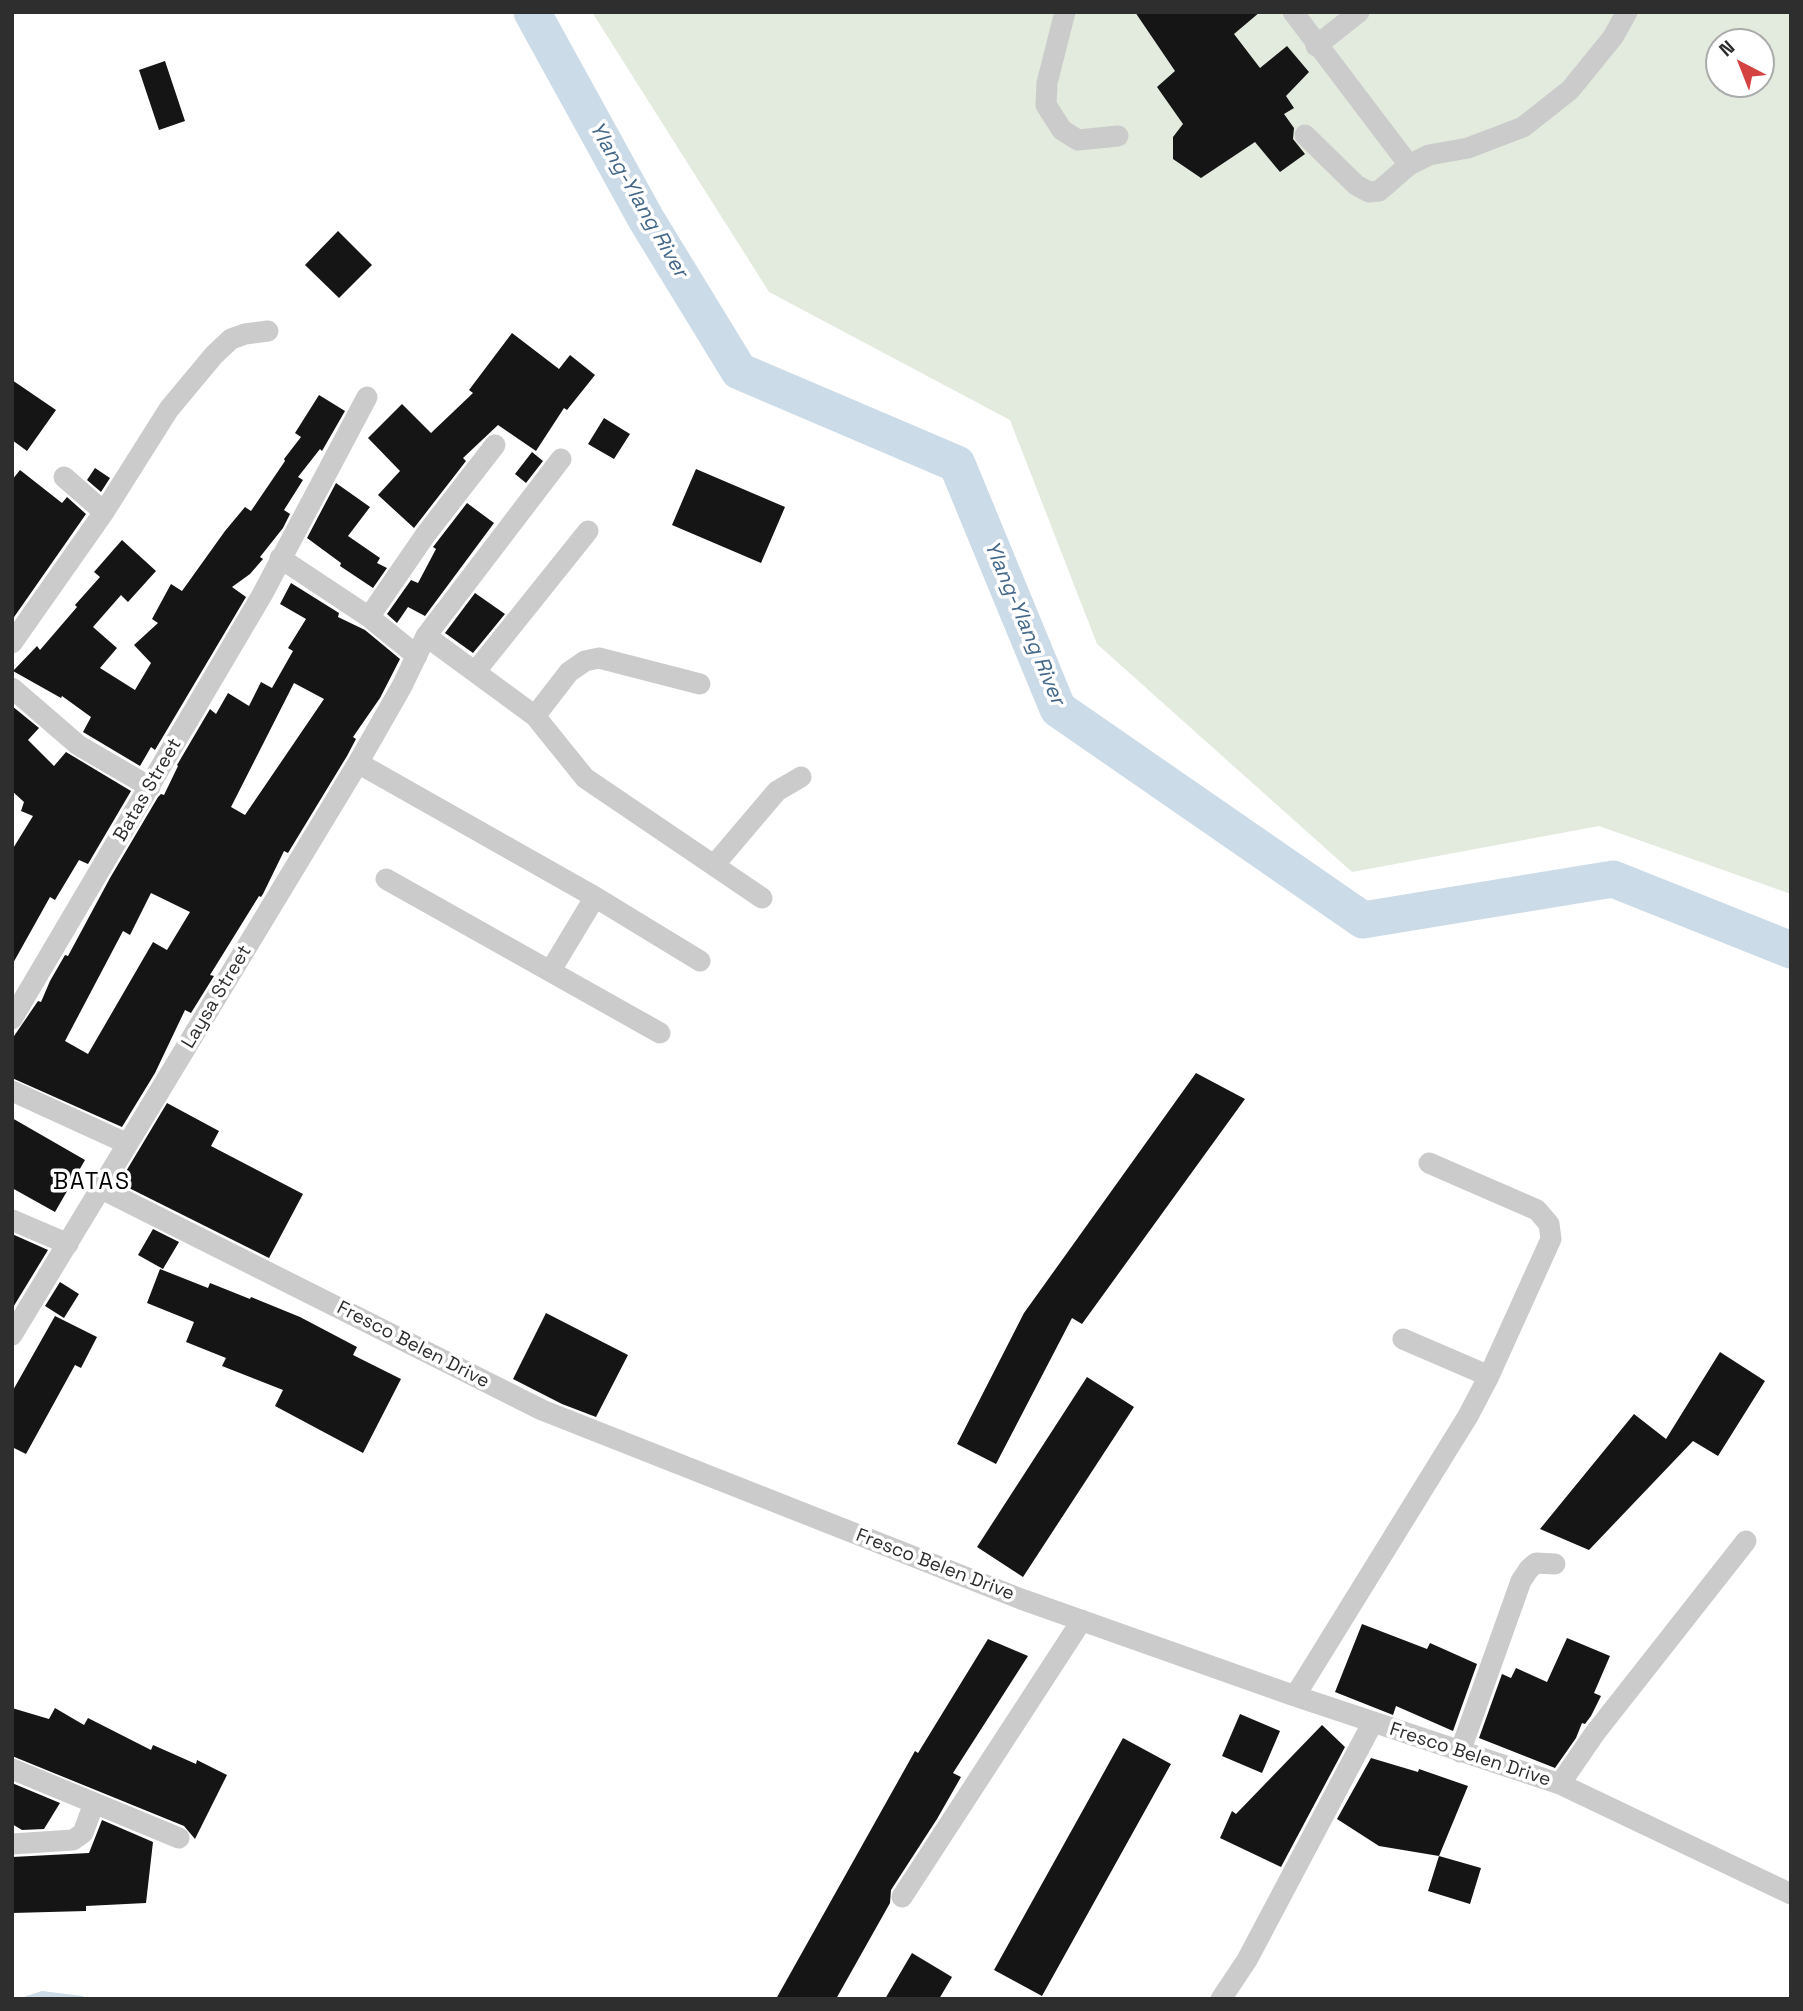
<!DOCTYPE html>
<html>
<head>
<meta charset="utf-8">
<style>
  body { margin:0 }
  #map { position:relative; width:1803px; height:2011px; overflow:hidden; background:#fff; font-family:"Space Grotesk",sans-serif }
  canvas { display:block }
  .frame { position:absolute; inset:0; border:14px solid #2e2e2e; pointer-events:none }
  .north { position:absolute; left:1705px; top:28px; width:70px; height:70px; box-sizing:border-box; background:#fff; border:2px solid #ababab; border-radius:50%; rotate:318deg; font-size:19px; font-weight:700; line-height:28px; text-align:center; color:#2e2e2e }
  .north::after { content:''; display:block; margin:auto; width:24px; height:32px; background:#d44342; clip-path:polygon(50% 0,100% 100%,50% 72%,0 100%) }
</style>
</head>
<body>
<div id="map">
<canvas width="1803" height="2011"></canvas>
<div class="frame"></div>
<div class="north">N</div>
</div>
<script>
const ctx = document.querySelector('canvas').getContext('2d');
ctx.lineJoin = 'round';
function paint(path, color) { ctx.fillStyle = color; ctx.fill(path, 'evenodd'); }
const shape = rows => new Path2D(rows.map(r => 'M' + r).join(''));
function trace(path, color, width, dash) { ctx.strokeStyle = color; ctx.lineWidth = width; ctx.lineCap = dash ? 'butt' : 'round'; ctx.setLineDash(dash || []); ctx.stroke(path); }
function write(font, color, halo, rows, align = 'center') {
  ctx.font = font + ' "Space Grotesk",sans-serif'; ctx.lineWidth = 7; ctx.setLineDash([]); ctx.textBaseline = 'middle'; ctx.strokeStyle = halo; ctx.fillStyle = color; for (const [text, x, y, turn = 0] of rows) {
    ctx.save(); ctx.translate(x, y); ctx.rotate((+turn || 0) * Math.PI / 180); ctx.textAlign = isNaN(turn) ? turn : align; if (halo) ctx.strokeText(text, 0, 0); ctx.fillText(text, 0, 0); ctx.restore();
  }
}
paint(shape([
  [592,12,1791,12,1791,894,1599,826,1352,872,1097,644,1010,420,769,292],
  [1719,42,1761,42,1761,84,1719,84]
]), '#e3eade');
trace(shape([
  [27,1999,42,1994,82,1999]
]), '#ccdbe8', 6);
trace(shape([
  [532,12,646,219,739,371,957,464,1058,709,1363,920,1613,879,1791,950]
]), '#ccdbe8', 37);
paint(shape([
  [1135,12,1260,12,1234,34,1260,68,1287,46,1309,72,1286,96,1294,108,1284,114,1294,128,1293,139,1305,154,1280,172,1255,142,1201,178,1173,159,1173,137,1183,124,1157,87,1175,71],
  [165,61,185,121,159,130,139,70],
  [338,231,372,265,339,298,305,265],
  [512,333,559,369,570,355,595,375,567,410,564,408,536,451,498,425,463,458,466,461,414,528,378,495,400,471,368,438,402,404,431,433,473,393,469,390],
  [12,380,56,410,27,451,12,440],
  [319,395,345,411,322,451,320,449,298,477,303,480,284,510,290,514,283,528,260,557,263,559,250,574,232,587,246,597,155,750,151,747,140,766,83,732,91,717,62,696,61,698,13,671,37,646,40,650,77,607,75,605,100,577,94,572,122,540,156,571,128,602,121,595,93,627,117,648,100,668,135,690,151,663,134,645,158,623,152,619,171,584,182,591,225,531,245,507,251,511,285,461,284,459,301,437,295,433],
  [604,418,630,434,614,459,588,444],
  [532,452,543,461,526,483,515,474],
  [95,468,110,478,101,492,87,480],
  [696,469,785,507,761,563,672,525],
  [20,470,62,503,67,497,86,514,12,620,12,480],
  [336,483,370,507,348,536,380,558,377,563,387,568,373,588,340,566,341,563,307,538],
  [467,503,494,523,425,616,408,607,397,623,387,614,411,580,418,583,436,549,433,547],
  [291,583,339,613,338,617,365,630,400,659,380,698,353,737,356,739,347,756,288,853,284,851,263,894,261,897,259,896,210,975,214,976,191,1013,185,1010,155,1073,122,1127,12,1078,12,1039,38,1001,41,1002,50,981,65,955,68,956,110,878,158,797,161,794,164,795,178,766,177,765,210,709,216,714,228,693,249,706,261,682,272,688,293,651,288,648,306,619,280,604],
  [294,683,324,699,245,815,231,807],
  [151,893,190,912,167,950,153,942,88,1054,65,1041,123,931,130,935],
  [475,593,505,614,473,653,445,633],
  [12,706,39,728,28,740,54,766,66,752,131,791,88,864,79,860,55,900,50,897,12,965,12,850,33,816,21,811,24,802,12,791],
  [1196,1073,1245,1099,1082,1324,1072,1318,996,1464,957,1444,1024,1313],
  [167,1103,219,1131,211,1146,303,1194,269,1258,119,1183],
  [12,1118,85,1160,55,1212,12,1188],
  [153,1229,179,1242,163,1269,138,1255],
  [12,1234,48,1250,12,1309],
  [160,1269,208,1288,210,1283,250,1299,251,1297,300,1317,357,1347,353,1355,401,1379,363,1453,275,1406,283,1390,222,1366,226,1358,186,1342,194,1322,147,1303],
  [60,1282,79,1294,64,1318,45,1306],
  [546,1313,628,1355,596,1417,562,1404,513,1379],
  [55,1316,97,1337,81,1368,75,1365,26,1454,12,1447,12,1392],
  [1720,1352,1765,1381,1718,1456,1693,1441,1589,1550,1540,1529,1634,1414,1666,1439],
  [1087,1377,1134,1407,1023,1577,977,1547],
  [1362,1624,1427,1649,1430,1643,1477,1664,1453,1731,1396,1706,1393,1715,1335,1692],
  [1567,1638,1610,1656,1594,1693,1601,1696,1591,1716,1585,1724,1582,1723,1576,1738,1555,1768,1479,1738,1502,1674,1511,1678,1516,1668,1547,1682],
  [988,1639,1028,1656,953,1773,961,1777,937,1819,891,1890,890,1903,836,1999,776,1999,915,1751,918,1753],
  [12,1708,49,1719,55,1708,84,1725,88,1718,151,1750,153,1745,196,1764,197,1760,227,1775,195,1839,184,1826,12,1756],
  [1240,1714,1280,1731,1262,1773,1222,1756],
  [1322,1725,1345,1747,1281,1867,1220,1838,1232,1811,1236,1814],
  [1123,1738,1171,1764,1042,1996,994,1970],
  [1371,1758,1418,1772,1419,1769,1468,1786,1439,1856,1379,1846,1337,1819],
  [12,1783,60,1803,44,1829,22,1830,12,1824],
  [102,1820,153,1842,146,1903,86,1906,86,1911,12,1913,12,1857,89,1853],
  [1439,1856,1481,1868,1470,1904,1428,1891],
  [912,1953,952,1977,939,1999,885,1999]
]), '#151515');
trace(shape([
  [1065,12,1047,83,1046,105,1062,130,1078,140,1118,136],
  [1293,12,1409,165,1429,155,1468,148,1523,127,1570,90,1613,37,1627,12],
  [1316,46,1359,12],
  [1305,135,1356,185,1369,192,1379,191,1409,165],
  [64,477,104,512],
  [280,558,369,617,417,656],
  [369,617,426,534,495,445],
  [426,636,535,716,585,778,762,898],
  [12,643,104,512,169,409,214,355,231,339,245,334,268,331],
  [475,672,588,531],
  [12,688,78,745,150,787],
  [535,716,569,672,585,661,599,658,700,684],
  [358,763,595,897,700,961],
  [715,864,777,791,801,777],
  [386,879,660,1033],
  [551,970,595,897],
  [12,1019,262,595,367,397],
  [12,1091,128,1144],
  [100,1188,542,1410,1021,1599,1295,1696,1560,1784,1791,1894],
  [12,1220,68,1244],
  [12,1335,358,763,402,686,426,636,561,459],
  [1403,1339,1489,1376],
  [1295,1696,1468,1416,1489,1376,1551,1239,1549,1224,1537,1210,1429,1163],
  [1460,1752,1521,1581,1529,1569,1536,1563,1555,1564],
  [12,1769,179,1838],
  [1560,1784,1595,1733,1746,1541],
  [12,1844,73,1840,83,1833,94,1803],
  [902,1897,1082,1620],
  [1221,1999,1247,1960,1373,1722]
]), '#cbcbcb', 21);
write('19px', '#2e2e2e', '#fff', [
  ["Batas Street",148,790,-60],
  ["Laysa Street",217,997,-59],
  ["Fresco Belen Drive",413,1345,27],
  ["Fresco Belen Drive",935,1565,21],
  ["Fresco Belen Drive",1470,1755,18]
]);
write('italic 21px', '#446889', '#fff', [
  ["Ylang-Ylang River",638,200,60],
  ["Ylang-Ylang River",1024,623,67]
]);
ctx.letterSpacing = '2px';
write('23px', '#000', '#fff', [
  ["BATAS",92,1183]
]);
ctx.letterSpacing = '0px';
</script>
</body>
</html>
